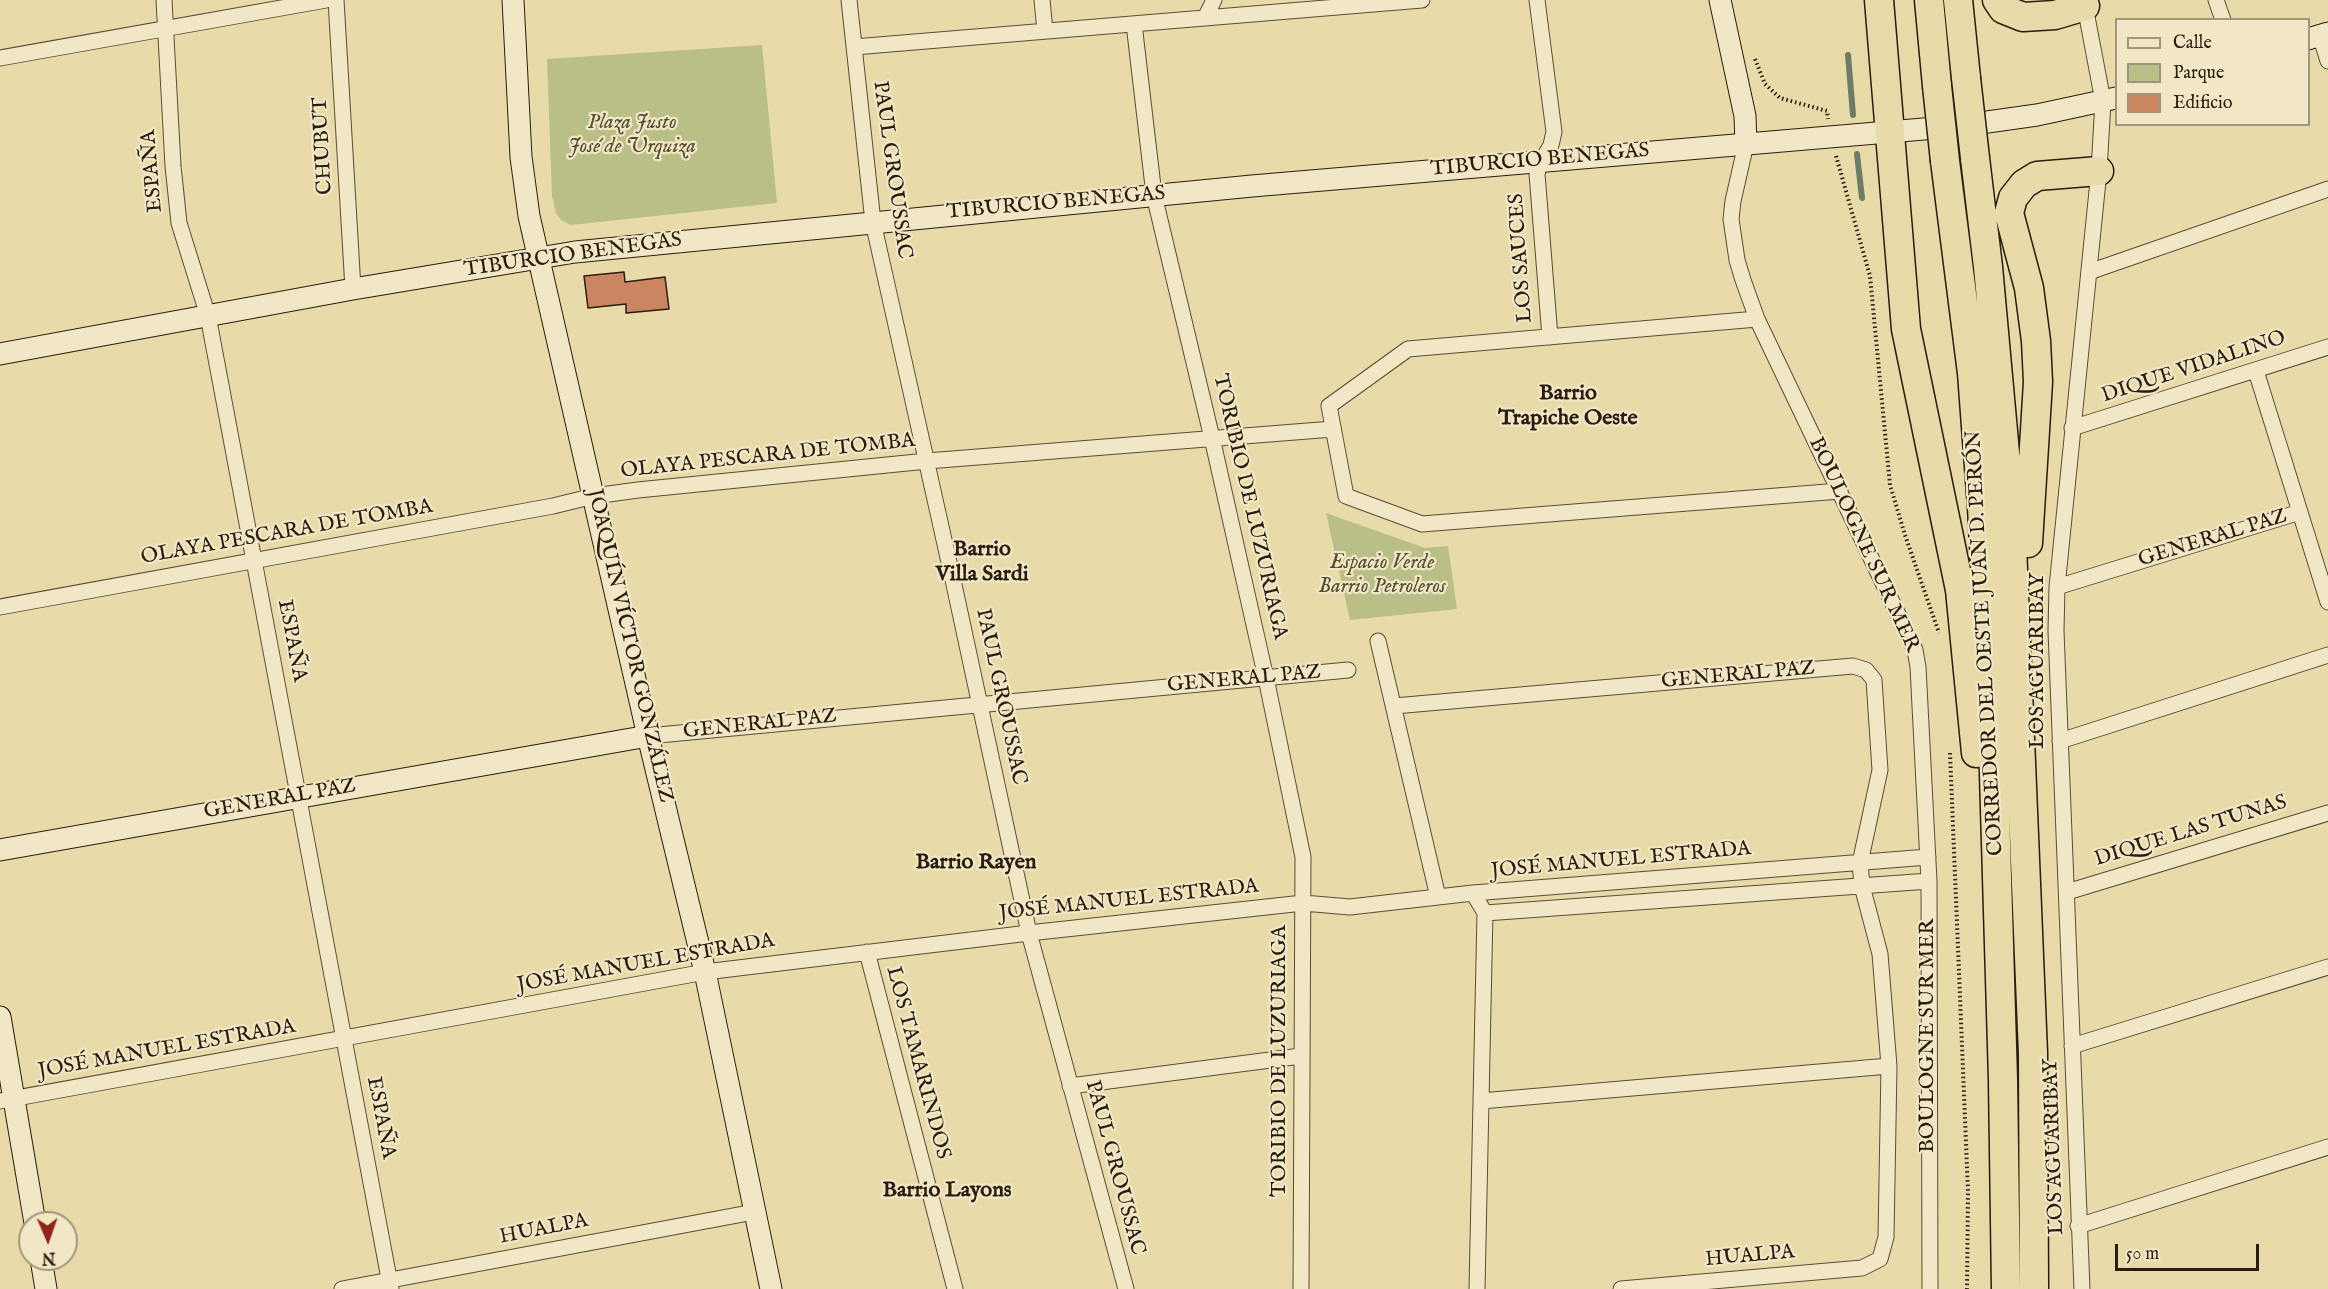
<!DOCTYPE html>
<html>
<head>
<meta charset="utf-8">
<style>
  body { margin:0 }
  #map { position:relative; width:2328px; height:1289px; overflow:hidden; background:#e9daa9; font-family:"IM FELL English",serif }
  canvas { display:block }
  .legend { position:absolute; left:2115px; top:18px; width:195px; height:108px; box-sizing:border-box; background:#f1e7c7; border:2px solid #a1967d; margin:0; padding:8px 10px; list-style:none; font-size:18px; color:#2a1d0f }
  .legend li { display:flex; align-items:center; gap:12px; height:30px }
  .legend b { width:30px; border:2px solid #a1967d }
  .north { position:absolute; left:18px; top:1211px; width:60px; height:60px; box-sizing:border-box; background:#f1e7c7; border:2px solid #a1967d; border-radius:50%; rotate:178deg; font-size:16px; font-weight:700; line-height:24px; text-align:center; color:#2a1d0f }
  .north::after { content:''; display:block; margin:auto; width:21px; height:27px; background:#8f2418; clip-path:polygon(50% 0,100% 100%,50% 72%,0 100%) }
  .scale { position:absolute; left:2115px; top:1244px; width:144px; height:27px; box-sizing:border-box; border:3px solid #2a1d0f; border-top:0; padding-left:8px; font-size:18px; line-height:21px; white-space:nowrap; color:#2a1d0f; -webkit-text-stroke:4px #f1e7c7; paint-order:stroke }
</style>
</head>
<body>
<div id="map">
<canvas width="2328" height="1289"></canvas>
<ul class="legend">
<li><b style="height:8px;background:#f1e7c7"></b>Calle</li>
<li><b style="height:16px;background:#b9bf86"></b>Parque</li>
<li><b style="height:16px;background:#cb8661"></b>Edificio</li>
</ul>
<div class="north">N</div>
<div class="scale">50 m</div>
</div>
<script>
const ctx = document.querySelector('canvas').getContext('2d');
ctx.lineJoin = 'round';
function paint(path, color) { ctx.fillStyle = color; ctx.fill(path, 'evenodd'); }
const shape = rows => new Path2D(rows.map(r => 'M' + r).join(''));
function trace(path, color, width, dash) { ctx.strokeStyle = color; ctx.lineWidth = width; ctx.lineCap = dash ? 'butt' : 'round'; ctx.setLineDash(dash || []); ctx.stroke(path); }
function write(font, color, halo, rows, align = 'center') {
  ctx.font = font + ' "IM FELL English",serif'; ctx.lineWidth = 4.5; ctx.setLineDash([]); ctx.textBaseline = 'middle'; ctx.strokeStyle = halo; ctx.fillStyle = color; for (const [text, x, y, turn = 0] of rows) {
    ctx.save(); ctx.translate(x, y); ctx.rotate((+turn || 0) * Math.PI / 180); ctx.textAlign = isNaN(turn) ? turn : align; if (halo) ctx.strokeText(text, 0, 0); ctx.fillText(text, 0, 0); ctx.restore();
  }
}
paint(shape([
  [762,45,777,203,571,225,561,220,556,213,552,196,547,59],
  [1326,513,1425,548,1448,546,1457,609,1350,620]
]), '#b9bf86');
trace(shape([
  [1848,55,1853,115],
  [1857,154,1862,198]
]), '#6d7c67', 6);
const building = shape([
  [624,272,625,282,665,277,669,309,626,313,626,304,588,308,584,276,624,272]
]);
paint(building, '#cb8661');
trace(building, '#2a1d0f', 1.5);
const street = shape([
  [164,0,173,166,179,223,208,316,391,1289],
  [336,0,353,289],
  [849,0,873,222,953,580,1029,933,1126,1289],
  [1042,0,1045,31],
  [1537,0,1554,132,1551,145,1539,166,1537,174,1550,337],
  [2216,0,2223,20],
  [1205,18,1214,0],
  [1134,24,1154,195,1212,438,1266,678,1303,857,1301,1289],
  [2320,35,2328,61],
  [854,47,1422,0],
  [0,58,326,0],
  [1746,144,1733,201,1731,219,1737,260,1743,280,1757,319,1915,650,1918,667,1929,881,1930,1289],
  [2089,272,2328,189],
  [1757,319,1408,349,1329,406,1346,496,1422,524,1840,491],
  [2256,371,2328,602],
  [2072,428,2328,347],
  [2057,587,2300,512],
  [0,607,553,506,594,496,638,490,927,461,1333,429],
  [1378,641,1438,897],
  [1394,706,1853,666,1866,670,1874,680,1880,770,1860,863,1862,886,1880,954,1889,1066,1886,1237,1880,1259,1862,1268,1621,1289],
  [648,736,1348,670],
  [2060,741,2328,655],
  [2067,892,2328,813],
  [1473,893,1485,913,1477,1289],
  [1485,913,1929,881],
  [867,952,955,1289],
  [2072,1046,2328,967],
  [1070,1086,1301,1056],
  [0,1101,705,972,1029,933,1303,903,1350,907,1473,893,1928,857],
  [1481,1101,1889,1066],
  [2078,1226,2328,1147],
  [342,1289,754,1212],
  [2082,1289,2056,631,2057,587,2099,171,2103,101,2084,1]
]);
const secondary = shape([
  [513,0,521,157,529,216,648,736,705,972,771,1289],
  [1720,0,1745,116,1746,144],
  [2308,39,2328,33],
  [0,354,353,289,575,252,1252,186,1959,126,2037,115,2116,98],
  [0,850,648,736],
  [0,1017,35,1223],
  [41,1259,46,1289]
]);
const highway = shape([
  [1879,0,1906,329,1960,590,1976,753],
  [1929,0,1937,86],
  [1958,0,1966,78],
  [1997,0,2003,9,2023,17,2055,15,2085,6],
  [1975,158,1988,267,2010,508,2013,569,2033,1053,2034,1289],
  [1945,161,1972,373,1982,507,1991,674,2003,1080,2006,1289],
  [2028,543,2038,382,2036,341,2029,288,2009,213,2013,198,2024,184,2037,176,2099,171]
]);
trace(street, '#5a4c36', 17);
trace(secondary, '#2a1d0f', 23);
trace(highway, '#2a1d0f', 31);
trace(shape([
  [1755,59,1765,84,1780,98,1827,111,1828,119],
  [1836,156,1870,276,1890,485,1905,535,1939,633],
  [1950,753,1968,1192,1967,1289]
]), '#2a1d0f', 4, [1.5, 3]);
trace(street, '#f1e7c7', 15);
trace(secondary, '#f1e7c7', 21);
trace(highway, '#e9daa9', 28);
const highwayBridge = shape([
  [1966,78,1975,158],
  [1937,86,1945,161]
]);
trace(highwayBridge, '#2a1d0f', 31, []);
trace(highwayBridge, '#e9daa9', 28);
write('italic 21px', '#554e33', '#f1e7c7', [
  ["Plaza Justo",632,124],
  ["José de Urquiza",632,148],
  ["Espacio Verde",1382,564],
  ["Barrio Petroleros",1382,588]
]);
write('21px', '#2a1d0f', '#f1e7c7', [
  ["CHUBUT",324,146,-93],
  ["TIBURCIO BENEGAS",1540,161,-5],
  ["PAUL GROUSSAC",891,170,82],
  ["ESPAÑA",153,171,-95],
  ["TIBURCIO BENEGAS",1056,204,-5],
  ["TIBURCIO BENEGAS",573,256,-8],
  ["LOS SAUCES",1522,258,-94],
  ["DIQUE VIDALINO",2194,368,-18],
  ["OLAYA PESCARA DE TOMBA",768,457,-6],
  ["TORIBIO DE LUZURIAGA",1249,507,77],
  ["OLAYA PESCARA DE TOMBA",287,533,-10],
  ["GENERAL PAZ",2213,539,-17],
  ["BOULOGNE SUR MER",1863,545,65],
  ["ESPAÑA",291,641,79],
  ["CORREDOR DEL OESTE JUAN D. PERÓN",1986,643,-93],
  ["JOAQUÍN VÍCTOR GONZÁLEZ",629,646,77],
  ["LOS AGUARIBAY",2039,661,-90],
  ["GENERAL PAZ",1738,676,-5],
  ["GENERAL PAZ",1244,680,-5],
  ["PAUL GROUSSAC",1000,697,78],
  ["GENERAL PAZ",760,725,-6],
  ["GENERAL PAZ",280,800,-10],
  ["DIQUE LAS TUNAS",2191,832,-17],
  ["JOSÉ MANUEL ESTRADA",1621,861,-5],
  ["JOSÉ MANUEL ESTRADA",1129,901,-6],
  ["JOSÉ MANUEL ESTRADA",646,964,-10],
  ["BOULOGNE SUR MER",1929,1036,-90],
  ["JOSÉ MANUEL ESTRADA",167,1050,-10],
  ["TORIBIO DE LUZURIAGA",1281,1061,-90],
  ["LOS TAMARINDOS",917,1063,75],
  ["ESPAÑA",380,1118,79],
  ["LOS AGUARIBAY",2055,1147,-92],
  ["PAUL GROUSSAC",1114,1168,75],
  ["HUALPA",544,1230,-11],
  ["HUALPA",1750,1257,-5]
]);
write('bold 22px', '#2a1d0f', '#f1e7c7', [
  ["Barrio",1568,394],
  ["Trapiche Oeste",1568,419],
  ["Barrio",982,550],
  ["Villa Sardi",982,575],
  ["Barrio Rayen",976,863],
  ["Barrio Layons",947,1191]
]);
</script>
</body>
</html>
